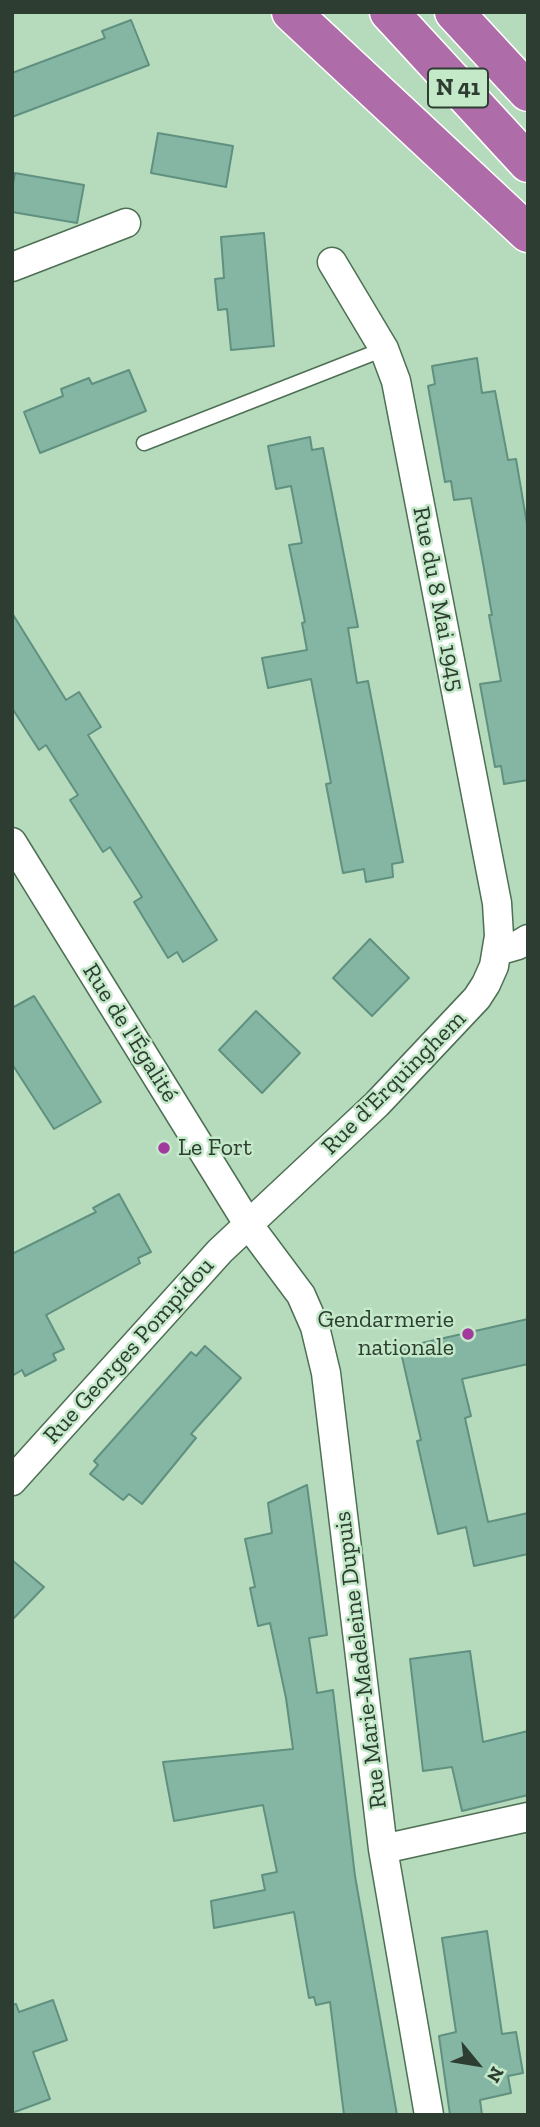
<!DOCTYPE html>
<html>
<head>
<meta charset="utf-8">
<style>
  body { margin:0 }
  #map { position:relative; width:540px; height:2127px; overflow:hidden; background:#b6dbbc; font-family:"Zilla Slab",serif }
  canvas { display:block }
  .frame { position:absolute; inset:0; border:14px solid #2e3d31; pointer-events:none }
  .north { position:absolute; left:442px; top:2029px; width:70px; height:70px; -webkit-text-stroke:5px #c3e9c9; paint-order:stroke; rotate:120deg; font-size:19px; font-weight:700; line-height:28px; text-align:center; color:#2e3d31 }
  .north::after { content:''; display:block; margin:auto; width:24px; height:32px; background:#2e3d31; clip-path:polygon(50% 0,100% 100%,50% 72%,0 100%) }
</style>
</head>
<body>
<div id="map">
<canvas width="540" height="2127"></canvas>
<div class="frame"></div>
<div class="north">N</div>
</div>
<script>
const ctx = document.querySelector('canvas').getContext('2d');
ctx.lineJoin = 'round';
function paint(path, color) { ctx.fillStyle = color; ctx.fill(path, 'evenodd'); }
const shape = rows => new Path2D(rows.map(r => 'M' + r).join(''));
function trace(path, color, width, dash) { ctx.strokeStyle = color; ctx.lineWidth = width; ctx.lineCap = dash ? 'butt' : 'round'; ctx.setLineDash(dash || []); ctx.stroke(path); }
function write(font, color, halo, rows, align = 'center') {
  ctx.font = font + ' "Zilla Slab",serif'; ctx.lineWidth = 5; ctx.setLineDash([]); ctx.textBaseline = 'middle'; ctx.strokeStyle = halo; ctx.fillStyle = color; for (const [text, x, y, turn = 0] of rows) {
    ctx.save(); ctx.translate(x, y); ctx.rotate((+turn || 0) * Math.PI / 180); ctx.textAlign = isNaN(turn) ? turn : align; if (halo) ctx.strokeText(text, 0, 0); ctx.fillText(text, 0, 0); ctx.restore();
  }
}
const building = shape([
  [131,20,149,65,12,117,12,73,105,38,102,31,131,20],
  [158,133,233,146,226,187,151,173,158,133],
  [15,173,84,185,77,223,12,212,12,189,15,173],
  [264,233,274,346,231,350,227,309,218,310,215,279,224,278,221,237,264,233],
  [477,358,482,393,495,391,508,460,516,459,528,530,528,780,504,784,501,766,495,767,480,684,501,681,489,615,492,615,483,563,471,498,454,500,451,481,445,482,428,386,435,384,432,366,477,358],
  [129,370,146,411,40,453,24,412,63,396,61,389,89,378,92,384,129,370],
  [310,437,312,450,323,448,358,627,348,628,357,683,368,681,403,862,392,864,393,877,366,882,364,869,343,873,326,784,331,783,311,679,268,688,262,658,307,650,302,623,305,622,289,545,302,543,291,486,276,489,268,446,310,437],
  [12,613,66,700,79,692,101,727,88,735,217,940,183,962,177,952,168,958,134,902,142,897,128,875,110,847,103,852,70,800,78,795,46,745,39,750,12,708,12,613],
  [370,939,409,978,372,1016,333,978,370,939],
  [34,996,101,1102,54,1129,12,1064,12,1008,34,996],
  [256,1011,300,1053,262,1093,219,1050,256,1011],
  [119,1194,151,1252,138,1258,140,1263,46,1315,64,1349,53,1354,56,1360,25,1376,22,1370,12,1376,12,1254,96,1212,93,1208,119,1194],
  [528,1319,528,1364,462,1379,471,1416,465,1418,488,1522,528,1513,528,1554,474,1566,466,1527,438,1534,417,1441,421,1440,400,1348,528,1319],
  [205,1346,241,1378,191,1434,196,1438,142,1504,129,1494,123,1500,90,1474,98,1465,94,1461,191,1352,196,1356,205,1346],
  [307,1485,327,1635,309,1638,317,1693,333,1690,355,1876,397,2115,344,2115,330,2002,316,2005,314,1997,309,1998,294,1912,214,1928,211,1901,265,1890,262,1875,277,1872,263,1805,174,1821,163,1762,293,1749,286,1698,270,1623,258,1626,250,1588,255,1587,245,1539,272,1533,268,1503,307,1485],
  [12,1560,44,1587,12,1620,12,1560],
  [470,1651,483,1742,528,1731,528,1795,462,1811,452,1767,423,1771,410,1659,470,1651],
  [487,1931,502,2034,516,2032,523,2073,508,2076,511,2093,480,2100,482,2115,450,2115,439,2036,456,2032,442,1938,487,1931],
  [53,2000,67,2040,33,2052,50,2099,12,2113,12,2005,16,2004,19,2012,53,2000]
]);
paint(building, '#85b6a4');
trace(building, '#60907f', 2);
const lane = shape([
  [144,443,384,349]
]);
const street = shape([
  [12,267,126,223],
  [12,842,248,1224,301,1295,315,1327,326,1373,383,1849,429,2115],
  [497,951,518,945,528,939],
  [12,1481,220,1251,377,1104,477,998,486,984,494,966,499,936,497,903,396,381,384,349,332,262],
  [383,1849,528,1817]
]);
const highway = shape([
  [291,12,528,233],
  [389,12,528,163],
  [454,12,528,92]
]);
trace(lane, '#4d6f53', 17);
trace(street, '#4d6f53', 31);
trace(highway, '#fff', 41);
trace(lane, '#fff', 14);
trace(street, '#fff', 28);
trace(highway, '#ae6ca8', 38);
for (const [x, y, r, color] of [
  [164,1148,7,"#a23a9d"],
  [468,1334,7,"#a23a9d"]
]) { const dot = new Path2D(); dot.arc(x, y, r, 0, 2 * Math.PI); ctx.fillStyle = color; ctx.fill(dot); trace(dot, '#c3e9c9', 2.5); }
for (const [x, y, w] of [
  [458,88,60]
]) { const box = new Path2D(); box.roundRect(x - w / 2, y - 19.5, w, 39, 5); ctx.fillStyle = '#c3e9c9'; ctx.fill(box); trace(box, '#2e3d31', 2); }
write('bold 23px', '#2e3d31', null, [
  ["N 41",458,88]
]);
write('24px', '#2e3d31', '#c3e9c9', [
  ["Rue du 8 Mai 1945",438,599,79],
  ["Rue de l'Égalité",130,1033,58],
  ["Rue d'Erquinghem",394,1083,-45],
  ["Rue Georges Pompidou",129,1351,-48],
  ["Rue Marie-Madeleine Dupuis",361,1660,-97]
]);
write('24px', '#2e3d31', '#c3e9c9', [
  ["Le Fort",178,1148],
  ["Gendarmerie",454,1320,"right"],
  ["nationale",454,1348,"right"]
], 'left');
</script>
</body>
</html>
